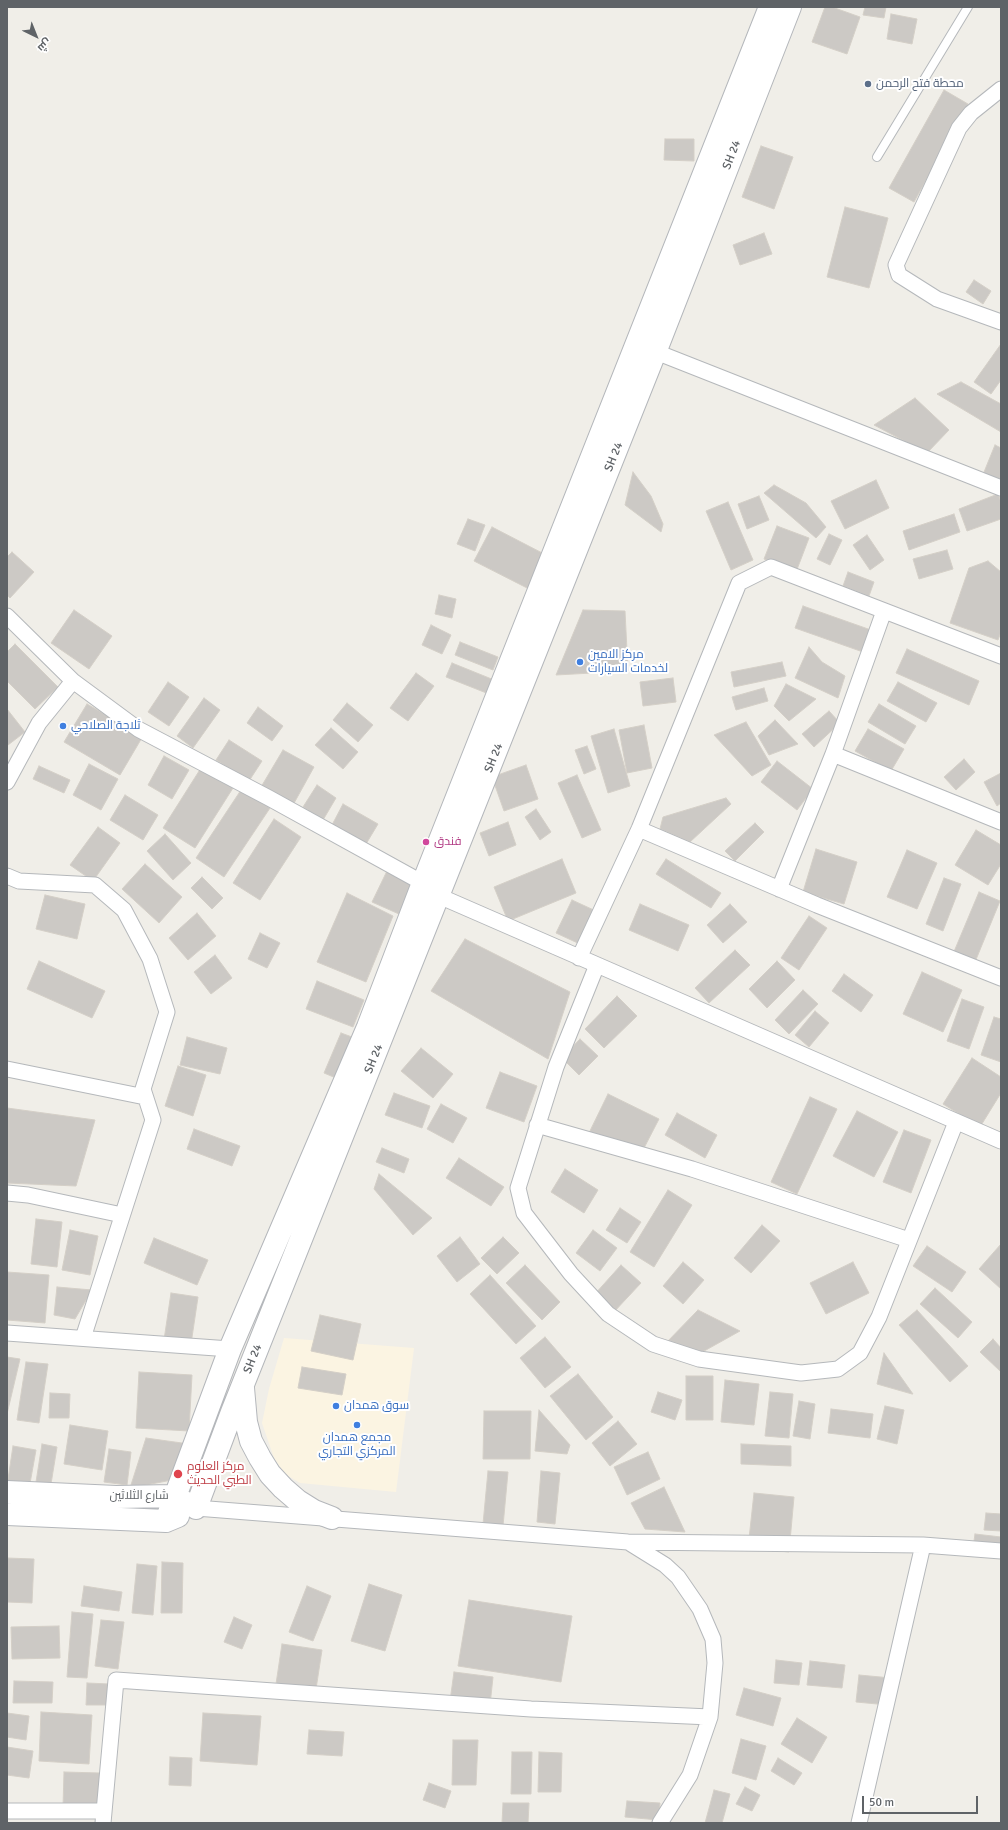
<!DOCTYPE html>
<html>
<head>
<meta charset="utf-8">
<style>
  body { margin:0 }
  #map { position:relative; width:1008px; height:1830px; overflow:hidden; background:#f0eee8; font-family:Signika,Cairo,sans-serif }
  canvas { display:block }
  .frame { position:absolute; inset:0; border:8px solid #5f6367; pointer-events:none }
  .north { position:absolute; left:16px; top:16px; width:40px; height:40px; -webkit-text-stroke:3px #fff; paint-order:stroke; rotate:137deg; font-size:11px; font-weight:700; line-height:16px; text-align:center; color:#5f6367 }
  .north::after { content:''; display:block; margin:auto; width:14px; height:18px; background:#5f6367; clip-path:polygon(50% 0,100% 100%,50% 72%,0 100%) }
  .scale { position:absolute; left:862px; top:1796px; width:116px; height:18px; box-sizing:border-box; border:2px solid #5f6367; border-top:0; padding-left:5px; font-size:12px; line-height:14px; white-space:nowrap; color:#5f6367; -webkit-text-stroke:3px #fff; paint-order:stroke }
</style>
</head>
<body>
<div id="map">
<canvas width="1008" height="1830"></canvas>
<div class="frame"></div>
<div class="north">ش</div>
<div class="scale">50 m</div>
</div>
<script>
const ctx = document.querySelector('canvas').getContext('2d');
ctx.lineJoin = 'round';
function paint(path, color) { ctx.fillStyle = color; ctx.fill(path, 'evenodd'); }
const shape = rows => new Path2D(rows.map(r => 'M' + r).join(''));
function trace(path, color, width, dash) { ctx.strokeStyle = color; ctx.lineWidth = width; ctx.lineCap = dash ? 'butt' : 'round'; ctx.setLineDash(dash || []); ctx.stroke(path); }
function write(font, color, halo, rows, align = 'center') {
  ctx.font = font + ' Signika,Cairo,sans-serif'; ctx.lineWidth = 4; ctx.setLineDash([]); ctx.textBaseline = 'middle'; ctx.strokeStyle = halo; ctx.fillStyle = color; for (const [text, x, y, turn = 0] of rows) {
    ctx.save(); ctx.translate(x, y); ctx.rotate((+turn || 0) * Math.PI / 180); ctx.textAlign = isNaN(turn) ? turn : align; if (halo) ctx.strokeText(text, 0, 0); ctx.fillText(text, 0, 0); ctx.restore();
  }
}
paint(shape([
  [284,1338,414,1348,396,1492,300,1483,285,1474,274,1458,262,1423,269,1389]
]), '#fbf4e2');
const building = shape([
  [825,7,832,7,860,17,847,54,812,42,825,7],
  [865,7,886,7,884,18,863,15,865,7],
  [891,14,917,19,912,44,887,39,891,14],
  [944,90,968,104,914,202,889,188,944,90],
  [665,139,694,139,694,161,664,160,665,139],
  [761,146,793,157,774,209,742,197,761,146],
  [845,207,888,218,869,288,827,277,845,207],
  [764,233,772,254,740,265,733,245,764,233],
  [974,280,991,291,983,304,966,292,974,280],
  [1001,344,1001,380,991,394,974,382,1001,344],
  [961,382,1001,404,1001,432,937,394,961,382],
  [915,398,949,430,927,453,874,425,915,398],
  [995,445,1001,448,1001,484,982,477,995,445],
  [633,472,651,496,663,524,661,532,625,505,633,472],
  [876,480,889,508,845,529,831,501,876,480],
  [774,485,806,503,826,527,816,538,764,493,774,485],
  [998,494,1001,502,1001,519,967,531,959,509,998,494],
  [759,496,769,520,747,529,738,504,759,496],
  [728,502,753,560,731,570,706,511,728,502],
  [954,514,960,532,909,550,903,531,954,514],
  [468,519,485,525,475,551,457,544,468,519],
  [777,526,809,538,796,572,764,559,777,526],
  [492,527,548,556,531,590,474,561,492,527],
  [829,534,842,540,830,565,817,559,829,534],
  [867,535,884,560,870,570,853,545,867,535],
  [947,550,953,569,919,579,913,559,947,550],
  [12,552,34,572,10,598,7,595,7,557,12,552],
  [988,561,1001,572,1001,632,998,640,950,623,969,568,988,561],
  [848,572,874,582,869,596,843,586,848,572],
  [439,595,456,599,452,618,435,614,439,595],
  [803,606,871,630,863,652,795,628,803,606],
  [74,610,112,636,89,669,51,643,74,610],
  [583,610,625,611,628,671,556,675,583,610],
  [431,625,451,635,442,654,422,645,431,625],
  [460,642,498,657,493,670,455,655,460,642],
  [15,644,58,687,35,709,7,681,7,652,15,644],
  [809,647,822,662,845,676,838,698,795,678,809,647],
  [907,649,979,681,969,705,896,673,907,649],
  [782,662,786,676,734,687,731,672,782,662],
  [452,663,499,682,494,696,446,677,452,663],
  [416,673,434,686,408,721,390,708,416,673],
  [673,678,676,702,643,706,640,682,673,678],
  [168,682,189,697,169,726,148,712,168,682],
  [898,682,937,703,926,722,887,701,898,682],
  [786,684,816,699,789,721,774,706,786,684],
  [764,688,768,701,736,710,732,697,764,688],
  [204,698,220,710,193,748,177,736,204,698],
  [347,703,373,725,358,742,333,720,347,703],
  [87,704,143,736,120,775,64,742,87,704],
  [879,704,916,726,905,744,868,722,879,704],
  [258,707,283,726,272,741,247,723,258,707],
  [7,709,25,732,8,745,7,744,7,709],
  [829,711,840,723,814,747,802,734,829,711],
  [775,720,798,744,769,755,758,736,775,720],
  [746,722,771,765,752,776,714,735,746,722],
  [644,725,652,768,627,773,619,730,644,725],
  [331,728,358,752,343,769,315,745,331,728],
  [614,729,630,786,608,793,591,736,614,729],
  [868,729,904,749,891,771,855,751,868,729],
  [229,740,262,761,249,781,216,760,229,740],
  [587,746,596,769,584,774,575,750,587,746],
  [283,750,314,767,293,805,261,787,283,750],
  [164,756,189,770,172,799,148,785,164,756],
  [964,759,975,772,956,790,944,777,964,759],
  [777,761,813,789,797,810,761,782,777,761],
  [89,764,118,779,101,810,73,795,89,764],
  [526,765,538,799,504,811,492,777,526,765],
  [39,766,70,780,64,793,33,779,39,766],
  [201,768,233,788,195,848,163,828,201,768],
  [1001,773,1001,803,997,806,984,782,1001,773],
  [577,775,601,830,582,838,558,783,577,775],
  [317,785,336,798,323,820,303,807,317,785],
  [241,790,270,808,224,877,196,858,241,790],
  [125,795,158,815,143,840,110,820,125,795],
  [726,798,731,804,690,842,660,829,663,817,726,798],
  [343,804,378,824,366,844,332,825,343,804],
  [536,809,551,832,540,840,525,817,536,809],
  [274,819,301,837,260,900,233,883,274,819],
  [508,822,516,845,489,856,480,833,508,822],
  [755,823,764,832,735,861,725,851,755,823],
  [98,827,120,843,93,881,70,865,98,827],
  [976,830,1001,845,1001,864,988,885,955,865,976,830],
  [165,834,191,863,173,880,147,851,165,834],
  [816,849,857,862,844,904,803,892,816,849],
  [907,850,937,863,917,909,887,897,907,850],
  [562,859,576,893,508,921,494,887,562,859],
  [666,859,721,893,711,908,656,874,666,859],
  [145,864,182,897,159,923,122,889,145,864],
  [387,871,413,884,399,914,372,902,387,871],
  [202,877,223,898,212,909,191,888,202,877],
  [944,878,961,884,943,931,926,924,944,878],
  [979,892,1000,901,975,962,953,954,979,892],
  [347,893,393,916,366,982,317,962,347,893],
  [45,895,85,904,77,939,36,929,45,895],
  [572,900,598,912,582,945,556,933,572,900],
  [640,904,689,925,678,951,629,930,640,904],
  [730,904,747,922,723,943,707,925,730,904],
  [197,913,216,936,188,960,169,938,197,913],
  [809,916,827,928,799,970,781,958,809,916],
  [260,933,280,943,267,968,248,959,260,933],
  [465,939,570,992,548,1059,431,991,465,939],
  [735,950,750,965,709,1003,695,988,735,950],
  [215,955,232,978,211,994,194,972,215,955],
  [39,961,105,991,92,1018,27,989,39,961],
  [777,961,795,980,767,1008,749,989,777,961],
  [922,972,962,990,943,1032,903,1014,922,972],
  [844,974,873,995,861,1012,832,991,844,974],
  [317,981,364,1000,353,1027,306,1009,317,981],
  [803,990,818,1004,789,1034,775,1020,803,990],
  [617,996,637,1016,604,1048,585,1029,617,996],
  [962,999,984,1007,969,1049,947,1041,962,999],
  [815,1011,829,1023,809,1047,795,1035,815,1011],
  [994,1017,1001,1019,1001,1062,981,1055,994,1017],
  [341,1033,352,1037,336,1078,324,1073,341,1033],
  [187,1037,227,1048,220,1074,180,1065,187,1037],
  [580,1039,598,1056,579,1075,562,1058,580,1039],
  [421,1048,453,1074,433,1098,401,1071,421,1048],
  [972,1058,1001,1077,1001,1093,980,1127,943,1104,972,1058],
  [178,1066,206,1075,193,1116,165,1106,178,1066],
  [500,1072,537,1086,524,1122,486,1108,500,1072],
  [394,1093,430,1106,422,1128,385,1115,394,1093],
  [608,1094,659,1119,643,1150,587,1137,608,1094],
  [810,1097,837,1109,797,1194,771,1182,810,1097],
  [441,1104,467,1118,453,1143,427,1129,441,1104],
  [7,1108,95,1120,76,1186,7,1183,7,1108],
  [857,1111,898,1132,874,1177,833,1156,857,1111],
  [677,1113,717,1135,705,1158,665,1135,677,1113],
  [194,1129,240,1146,232,1166,187,1149,194,1129],
  [904,1130,931,1140,911,1193,883,1182,904,1130],
  [382,1148,409,1159,404,1173,376,1162,382,1148],
  [459,1158,504,1187,491,1206,446,1178,459,1158],
  [565,1169,598,1190,584,1213,551,1192,565,1169],
  [379,1174,432,1218,413,1235,374,1189,379,1174],
  [668,1190,692,1205,654,1267,630,1252,668,1190],
  [620,1208,641,1222,627,1243,606,1230,620,1208],
  [36,1219,62,1222,57,1267,31,1264,36,1219],
  [762,1225,780,1241,751,1273,734,1258,762,1225],
  [70,1230,98,1236,90,1275,62,1270,70,1230],
  [593,1230,617,1248,600,1271,576,1253,593,1230],
  [460,1237,480,1264,457,1282,437,1256,460,1237],
  [503,1237,519,1253,497,1274,481,1258,503,1237],
  [154,1238,208,1260,197,1285,144,1263,154,1238],
  [1001,1244,1001,1289,979,1269,1001,1244],
  [927,1246,966,1272,952,1292,913,1266,927,1246],
  [683,1262,704,1280,683,1304,663,1286,683,1262],
  [853,1262,869,1293,826,1314,810,1283,853,1262],
  [525,1265,560,1302,542,1320,506,1283,525,1265],
  [621,1265,641,1283,613,1313,594,1295,621,1265],
  [7,1272,49,1275,45,1323,7,1320,7,1272],
  [490,1275,536,1326,516,1344,470,1294,490,1275],
  [57,1287,92,1290,75,1319,54,1315,57,1287],
  [935,1288,972,1322,958,1338,920,1304,935,1288],
  [171,1293,198,1297,191,1344,164,1340,171,1293],
  [698,1310,740,1331,697,1355,665,1344,698,1310],
  [917,1310,968,1366,950,1382,899,1325,917,1310],
  [320,1315,361,1324,353,1360,311,1351,320,1315],
  [545,1337,571,1367,545,1388,520,1358,545,1337],
  [993,1339,1001,1348,1001,1370,1000,1371,980,1352,993,1339],
  [884,1353,913,1394,912,1394,877,1384,884,1353],
  [7,1357,20,1359,7,1414,7,1357],
  [26,1362,48,1364,39,1423,17,1420,26,1362],
  [302,1367,346,1374,342,1395,298,1388,302,1367],
  [139,1372,192,1375,189,1431,136,1428,139,1372],
  [578,1374,613,1417,586,1440,550,1396,578,1374],
  [686,1376,713,1376,713,1420,686,1420,686,1376],
  [725,1380,759,1384,754,1425,721,1422,725,1380],
  [658,1392,682,1400,675,1420,651,1412,658,1392],
  [770,1392,793,1394,789,1438,765,1436,770,1392],
  [50,1393,70,1394,69,1418,49,1418,50,1393],
  [799,1401,815,1404,810,1439,793,1436,799,1401],
  [885,1406,904,1410,897,1444,877,1439,885,1406],
  [831,1409,873,1414,870,1438,828,1433,831,1409],
  [539,1410,570,1445,567,1454,535,1451,539,1410],
  [484,1411,531,1411,530,1459,483,1459,484,1411],
  [618,1421,637,1444,610,1466,592,1443,618,1421],
  [70,1425,108,1431,102,1470,64,1464,70,1425],
  [146,1438,189,1444,172,1480,130,1488,146,1438],
  [42,1444,57,1447,51,1484,36,1482,42,1444],
  [741,1444,791,1446,791,1466,741,1464,741,1444],
  [13,1446,36,1450,29,1489,7,1486,13,1446],
  [109,1449,131,1452,127,1485,104,1482,109,1449],
  [648,1452,660,1479,627,1495,614,1467,648,1452],
  [488,1471,508,1472,503,1526,483,1524,488,1471],
  [541,1471,560,1473,555,1524,537,1522,541,1471],
  [664,1487,685,1532,645,1529,631,1503,664,1487],
  [754,1493,794,1497,789,1552,748,1548,754,1493],
  [986,1513,1001,1514,1001,1531,984,1530,986,1513],
  [975,1534,1001,1537,1001,1552,973,1548,975,1534],
  [7,1558,34,1559,32,1603,7,1602,7,1558],
  [162,1562,183,1563,182,1613,161,1613,162,1562],
  [137,1564,157,1566,153,1615,132,1613,137,1564],
  [369,1584,402,1595,385,1651,351,1641,369,1584],
  [84,1586,122,1592,119,1611,81,1606,84,1586],
  [307,1586,331,1596,313,1641,289,1632,307,1586],
  [469,1600,572,1616,561,1682,458,1666,469,1600],
  [72,1612,93,1614,87,1678,67,1677,72,1612],
  [234,1617,252,1625,242,1649,224,1642,234,1617],
  [101,1620,124,1622,118,1669,95,1666,101,1620],
  [59,1626,60,1658,12,1659,11,1627,59,1626],
  [282,1644,322,1650,316,1689,276,1684,282,1644],
  [776,1660,802,1663,799,1685,774,1683,776,1660],
  [810,1661,845,1665,842,1688,807,1685,810,1661],
  [454,1672,493,1677,490,1705,450,1701,454,1672],
  [859,1675,891,1678,888,1705,856,1702,859,1675],
  [14,1681,53,1682,52,1703,13,1703,14,1681],
  [87,1683,109,1684,109,1705,86,1705,87,1683],
  [744,1688,781,1698,773,1726,736,1715,744,1688],
  [41,1712,92,1715,89,1764,39,1761,41,1712],
  [7,1713,29,1716,26,1740,7,1737,7,1713],
  [203,1713,261,1716,257,1765,200,1761,203,1713],
  [797,1718,827,1737,812,1763,781,1744,797,1718],
  [309,1730,344,1732,342,1756,307,1754,309,1730],
  [741,1739,766,1746,756,1780,732,1773,741,1739],
  [453,1740,478,1740,476,1785,452,1785,453,1740],
  [7,1747,33,1751,29,1778,7,1775,7,1747],
  [512,1752,532,1752,531,1794,511,1794,512,1752],
  [539,1752,562,1753,561,1792,538,1792,539,1752],
  [170,1757,192,1758,191,1786,169,1785,170,1757],
  [778,1758,802,1773,794,1785,771,1771,778,1758],
  [64,1772,100,1773,99,1808,63,1807,64,1772],
  [429,1783,451,1791,445,1808,423,1800,429,1783],
  [745,1787,760,1795,752,1811,736,1804,745,1787],
  [714,1790,730,1794,722,1823,705,1823,714,1790],
  [627,1801,660,1803,659,1820,625,1817,627,1801],
  [503,1803,529,1803,528,1823,502,1823,503,1803]
]);
paint(building, '#ccc9c5');
trace(building, '#d4cfc7', 1);
const lane = shape([
  [877,157,968,7]
]);
const street = shape([
  [1001,89,971,113,959,128,896,265,899,275,937,299,1001,322],
  [646,348,1001,488],
  [7,616,73,681,138,729,269,798,423,883],
  [833,754,884,611],
  [7,782,39,723,73,681],
  [639,829,817,905,1001,978],
  [7,876,19,881,95,885,124,910,150,959,167,1012,143,1089,153,1120,83,1338],
  [779,889,833,754,1001,822],
  [439,896,1001,1141],
  [579,958,639,829,739,583,771,567,1001,656],
  [597,965,556,1067,518,1188,524,1213,571,1274,608,1314,653,1344,699,1359,801,1373,838,1369,860,1353,879,1317,956,1122],
  [7,1069,145,1097],
  [537,1125,692,1169,909,1240],
  [7,1193,28,1195,122,1215],
  [7,1333,230,1349],
  [196,1508,628,1542,923,1545,1001,1551],
  [628,1542,665,1565,678,1577,700,1609,713,1639,715,1663,710,1717,690,1775,660,1823],
  [7,1811,104,1811],
  [103,1823,116,1680,531,1709,710,1717],
  [859,1823,923,1545]
]);
const secondary = shape([
  [243,1388,246,1422,251,1441,260,1458,270,1474,283,1488,298,1501,314,1511,332,1518],
  [7,1492,116,1497,174,1496,186,1503],
  [196,1508,232,1412,656,350,790,7],
  [7,1514,166,1521,178,1516],
  [166,1521,230,1349,368,1027,423,883,770,7]
]);
trace(lane, '#b5b8bb', 10);
trace(street, '#b5b8bb', 17);
trace(secondary, '#b4b7bb', 24);
trace(lane, '#fff', 8);
trace(street, '#fff', 15);
trace(secondary, '#fff', 22);
for (const [x, y, r, color] of [
  [868,84,4,"#5c6f8a"],
  [580,662,4,"#3f7fe0"],
  [63,726,4,"#3f7fe0"],
  [426,842,4,"#d1479c"],
  [336,1406,4,"#3f7fe0"],
  [357,1425,4,"#3f7fe0"],
  [178,1474,5,"#e0444e"]
]) { const dot = new Path2D(); dot.arc(x, y, r, 0, 2 * Math.PI); ctx.fillStyle = color; ctx.fill(dot); trace(dot, '#fff', 1.5); }
write('12px', '#4e5e75', '#fff', [
  ["محطة فتح الرحمن",876,84]
], 'left');
write('12px', '#5f6367', '#fff', [
  ["SH 24",732,155,-69],
  ["SH 24",614,457,-68],
  ["SH 24",494,758,-68],
  ["SH 24",374,1059,-68],
  ["SH 24",253,1359,-68],
  ["شارع الثلاثين",139,1496]
]);
write('12px', '#366cbe', '#fff', [
  ["مركز الامين",588,655],
  ["لخدمات السيارات",588,669],
  ["ثلاجة الصلاحي",71,726],
  ["سوق همدان",344,1406],
  ["مجمع همدان",357,1438,"center"],
  ["المركزي التجاري",357,1452,"center"]
], 'left');
write('12px', '#b23c85', '#fff', [
  ["فندق",434,842]
], 'left');
write('12px', '#be3a42', '#fff', [
  ["مركز العلوم",187,1467],
  ["الطبي الحديث",187,1481]
], 'left');
</script>
</body>
</html>
